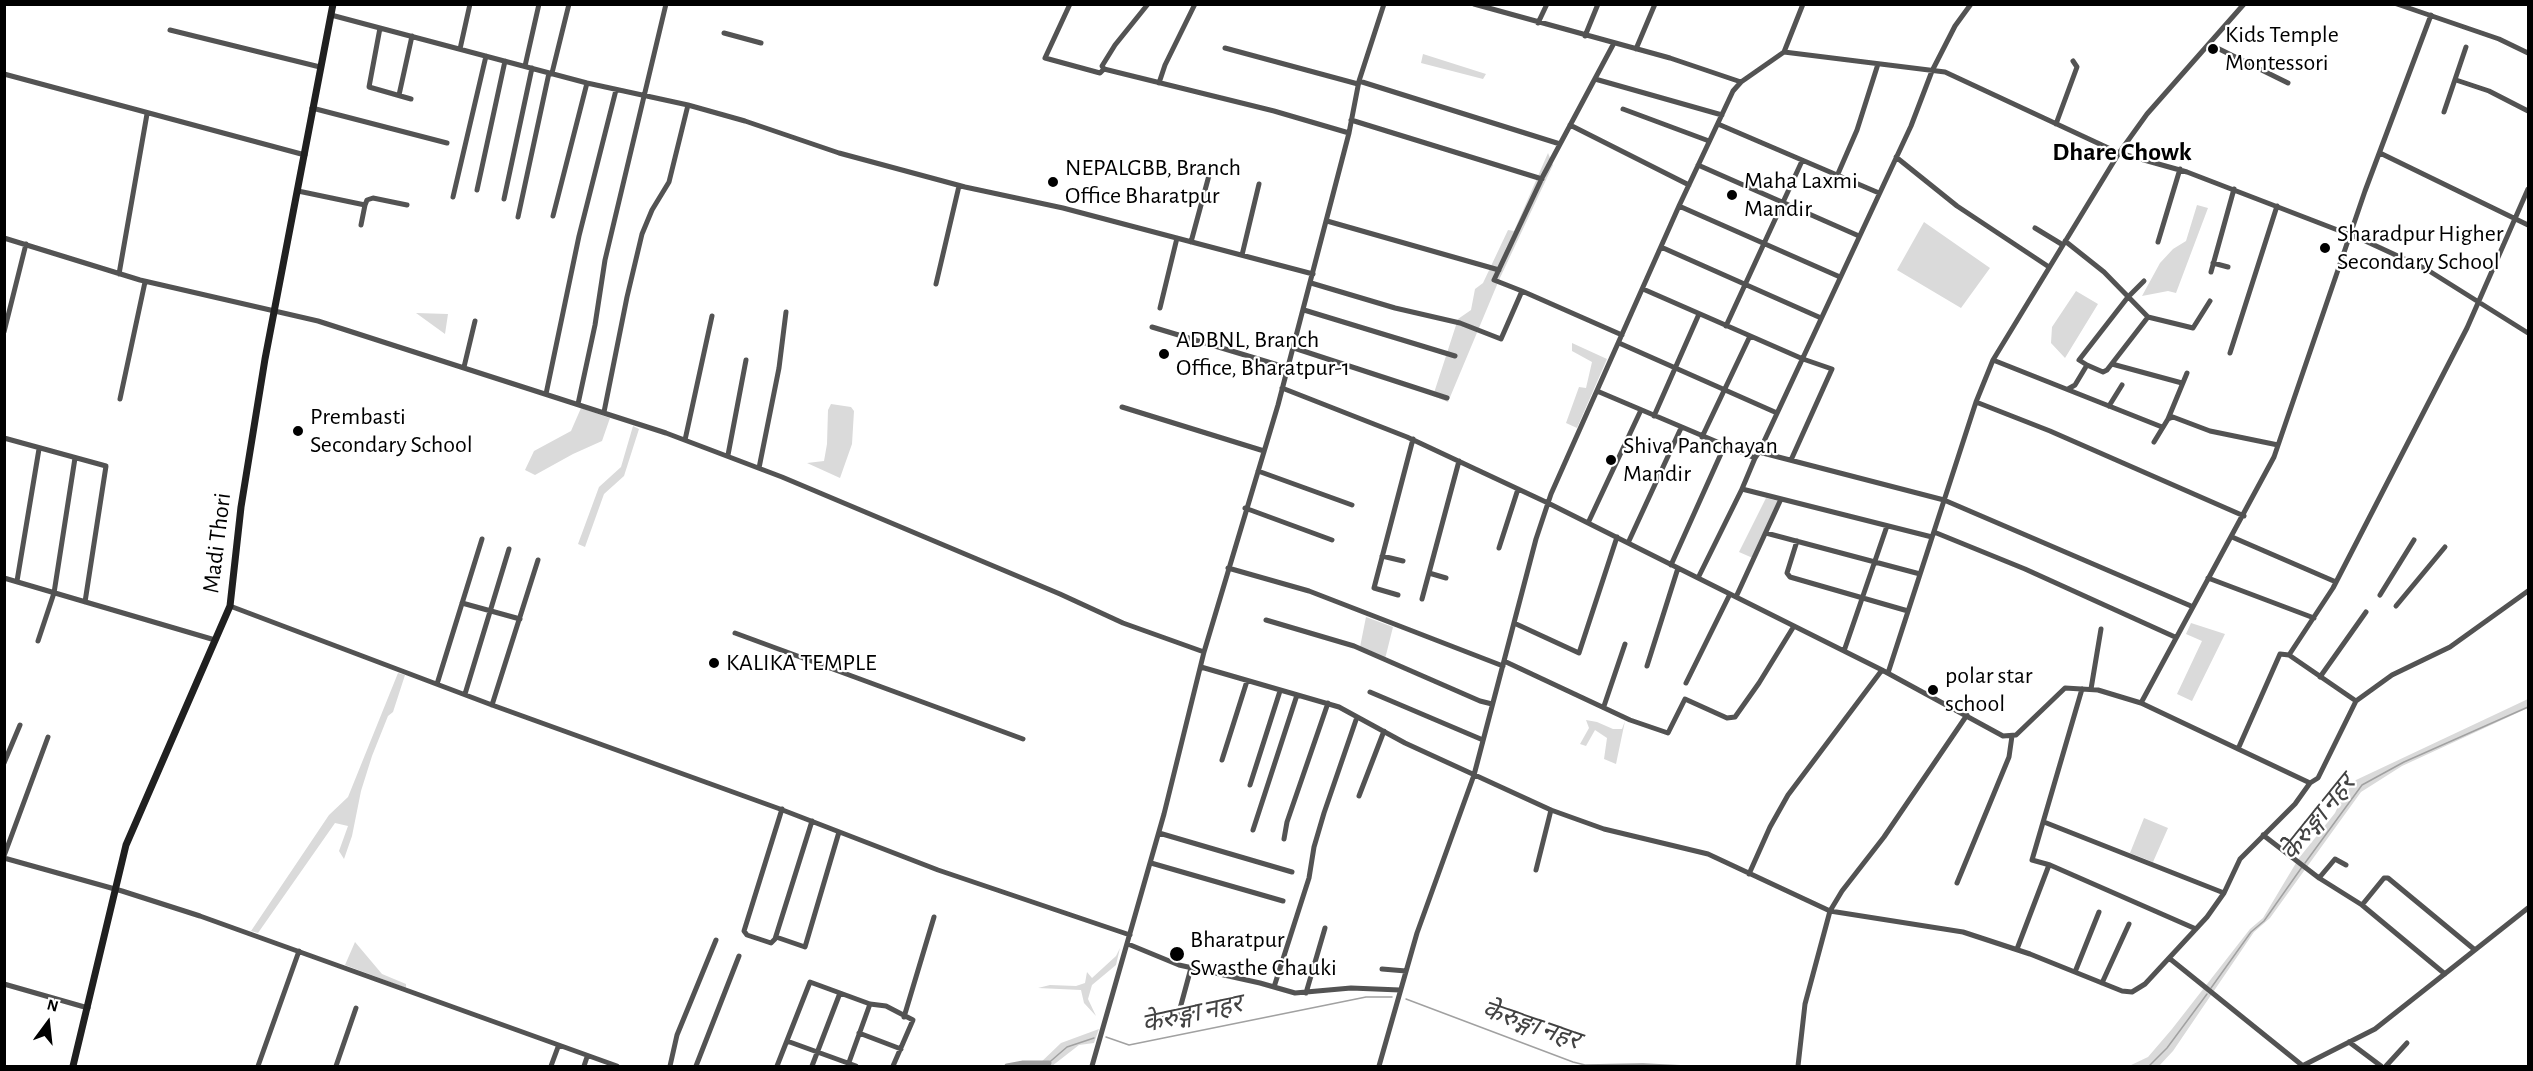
<!DOCTYPE html>
<html>
<head>
<meta charset="utf-8">
<style>
  body { margin:0 }
  #map { position:relative; width:2533px; height:1071px; overflow:hidden; background:#fff; font-family:"Alegreya Sans",sans-serif }
  canvas { display:block }
  .frame { position:absolute; inset:0; border:6px solid #000; pointer-events:none }
  .north { position:absolute; left:18px; top:993px; width:60px; height:60px; -webkit-text-stroke:4px #fff; paint-order:stroke; rotate:15deg; font-size:16px; font-weight:700; line-height:24px; text-align:center; color:#000 }
  .north::after { content:''; display:block; margin:auto; width:21px; height:27px; background:#000; clip-path:polygon(50% 0,100% 100%,50% 72%,0 100%) }
</style>
</head>
<body>
<div id="map">
<canvas width="2533" height="1071"></canvas>
<div class="frame"></div>
<div class="north">N</div>
</div>
<script>
const ctx = document.querySelector('canvas').getContext('2d');
ctx.lineJoin = 'round';
function paint(path, color) { ctx.fillStyle = color; ctx.fill(path, 'evenodd'); }
const shape = rows => new Path2D(rows.map(r => 'M' + r).join(''));
function trace(path, color, width, dash) { ctx.strokeStyle = color; ctx.lineWidth = width; ctx.lineCap = dash ? 'butt' : 'round'; ctx.setLineDash(dash || []); ctx.stroke(path); }
function write(font, color, halo, rows, align = 'center') {
  ctx.font = font + ' "Alegreya Sans","Noto Sans Devanagari",sans-serif'; ctx.lineWidth = 4.5; ctx.setLineDash([]); ctx.textBaseline = 'middle'; ctx.strokeStyle = halo; ctx.fillStyle = color; for (const [text, x, y, turn = 0] of rows) {
    ctx.save(); ctx.translate(x, y); ctx.rotate((+turn || 0) * Math.PI / 180); ctx.textAlign = isNaN(turn) ? turn : align; if (halo) ctx.strokeText(text, 0, 0); ctx.fillText(text, 0, 0); ctx.restore();
  }
}
paint(shape([
  [1423,54,1486,74,1483,79,1421,63],
  [1548,153,1553,165,1499,280,1448,402,1433,396,1458,319,1471,310,1475,289,1483,283,1508,230,1514,231],
  [2197,205,2208,208,2176,293,2168,291,2142,296,2160,263,2173,249,2186,241],
  [1924,222,1990,268,1961,308,1897,270],
  [2076,291,2098,304,2065,358,2051,343,2052,327],
  [416,313,448,314,445,334],
  [1572,343,1607,359,1577,428,1566,423,1579,387,1586,388,1592,362,1572,351],
  [831,404,851,407,854,411,852,444,840,478,807,463,824,461,827,444,828,410],
  [581,408,610,418,602,441,573,454,535,475,525,470,534,451,571,431],
  [633,426,639,429,624,476,604,494,585,547,578,544,599,487,621,467],
  [1766,498,1778,501,1755,559,1739,552],
  [1366,617,1393,627,1385,659,1360,647],
  [2191,623,2225,634,2192,701,2177,694,2202,641,2186,634],
  [398,673,405,675,393,712,388,716,372,756,361,791,352,836,344,859,339,851,348,826,335,823,258,933,251,931,329,815,348,797],
  [2528,699,2528,708,2402,766,2361,792,2270,918,2254,932,2173,1051,2159,1066,2129,1066,2148,1057,2172,1029,2250,929,2263,918,2299,858,2335,813,2343,796,2356,780],
  [1586,720,1597,722,1613,729,1622,729,1625,721,1616,764,1604,759,1607,738,1595,730,1586,746,1580,744,1589,728],
  [2144,818,2168,828,2153,862,2130,853],
  [355,942,382,974,406,984,406,988,345,965],
  [1120,948,1116,965,1092,985,1088,999,1096,1016,1084,1003,1081,990,1038,988,1050,985,1076,986,1085,983,1087,972,1092,978,1116,956],
  [1099,1029,1094,1043,1079,1045,1052,1066,1037,1066,1061,1043]
]), '#dadada');
trace(shape([
  [2305,863,2362,785,2404,762,2528,707],
  [2211,988,2251,932,2264,921,2302,867],
  [1406,999,1573,1062,1585,1065,1643,1064,1686,1066],
  [1106,1037,1129,1045,1366,997,1392,997],
  [1045,1066,1067,1047,1094,1038],
  [2149,1066,2167,1048,2207,994]
]), '#a1a1a1', 1.5);
trace(shape([
  [1007,1066,1023,1063,1049,1063]
]), '#a1a1a1', 5);
trace(shape([
  [1070,4,1045,58,1100,73,1104,69],
  [1148,4,1115,45,1102,66,1104,69,1274,111,1349,133],
  [1474,4,1670,58,1741,82],
  [2397,4,2499,39,2528,53],
  [331,15,587,83,688,105,745,121,839,153,965,187,1063,208,1313,274],
  [1538,23,1547,4],
  [380,28,369,87,411,99],
  [170,30,320,67],
  [724,33,761,43],
  [1585,36,1598,4],
  [2209,44,2288,83],
  [1225,48,1358,84],
  [460,49,470,4],
  [1636,49,1655,4],
  [1784,52,1803,4],
  [525,66,539,4],
  [552,73,569,4],
  [4,74,305,155],
  [1595,79,1722,115],
  [2456,80,2489,91,2528,111],
  [1359,81,1560,144],
  [1159,83,1165,65,1195,4],
  [399,95,412,36],
  [312,108,447,143],
  [1623,109,1709,141],
  [2444,112,2466,47],
  [1351,120,1542,179],
  [1718,124,1879,193],
  [2056,124,2077,67,2073,61],
  [1570,125,1689,185],
  [2380,153,2528,225],
  [1896,157,1957,206,2049,267],
  [1698,165,1859,236],
  [1837,176,1857,130,1878,64],
  [477,190,505,61],
  [298,191,365,205,367,200,373,198,407,205],
  [453,197,486,56],
  [504,199,532,68],
  [1679,206,1840,277],
  [553,216,587,83],
  [518,217,549,73],
  [1327,221,1499,270],
  [361,225,365,205],
  [2035,228,2063,245],
  [4,238,140,280,318,321,666,433,782,477,1060,594,1123,623,1204,652],
  [2065,241,2104,272,2148,317,2107,370,2103,372,2087,365,2075,385,2068,389],
  [1191,242,1211,168],
  [2158,242,2180,169],
  [1661,247,1821,318],
  [1242,255,1259,184],
  [2213,263,2228,267],
  [2211,272,2234,189],
  [119,274,147,114],
  [1311,283,1395,308,1460,323,1501,339,1522,291,1622,335],
  [936,284,959,186],
  [1643,289,1803,359,1832,369,1791,460],
  [1522,291,1494,280,1543,176,1614,43],
  [1160,308,1177,238],
  [1304,310,1455,356],
  [2148,317,2193,328,2210,301],
  [1726,326,1802,161],
  [1152,327,1288,368],
  [4,332,26,244],
  [1619,343,1777,413],
  [1294,348,1447,398],
  [2230,353,2277,206],
  [1993,360,2162,427],
  [2112,364,2182,383],
  [2087,365,2079,360,2128,297,2144,281],
  [464,367,475,321],
  [1282,388,1407,437,1548,503,1882,670,2003,736,2016,735,2065,688,2098,690,2141,703,2310,783],
  [1597,391,1755,458,1759,452,1944,500,2191,606],
  [546,394,579,236,616,90],
  [120,399,145,282],
  [1976,402,2050,431,2244,516],
  [578,404,595,325,605,260,666,4],
  [2109,406,2122,385],
  [1122,407,1264,451],
  [604,412,627,297,642,234,652,210,669,182,688,105],
  [1654,416,1699,314],
  [2168,419,2187,373],
  [1702,437,1750,336],
  [4,438,106,466,85,602],
  [685,440,712,316],
  [2154,442,2168,419,2173,417,2210,431,2278,445],
  [1759,452,1911,126,1932,71,1955,26,1971,4],
  [728,455,746,360],
  [1755,458,1742,489,1932,537],
  [759,468,779,368,786,312],
  [1258,471,1352,505],
  [1245,508,1332,540],
  [1588,523,1641,410],
  [1934,532,2025,569,2175,637],
  [1766,533,1920,574],
  [2232,537,2336,582],
  [1797,541,1787,573,1790,577,1908,611],
  [1628,543,1681,428],
  [1499,548,1518,489],
  [1382,556,1403,561],
  [1671,565,1724,447],
  [1228,568,1309,591,1503,666],
  [1429,573,1446,578],
  [4,578,215,640],
  [1698,578,1742,489],
  [2208,578,2314,618],
  [17,581,39,449],
  [1398,595,1374,588,1413,439],
  [2380,595,2414,540],
  [1736,597,1781,499],
  [1422,599,1459,461],
  [462,603,520,619],
  [230,606,492,705,780,809,938,870,1130,935],
  [2396,606,2445,547],
  [1266,620,1354,646,1480,701,1492,704],
  [1514,623,1579,653,1617,537],
  [735,633,1023,739],
  [38,641,54,593,75,458],
  [1844,651,1887,526],
  [2289,655,2333,588,2467,328,2528,189],
  [1504,661,1630,720,1668,733,1685,699,1727,718,1735,717,1759,683,1794,626],
  [1647,666,1678,568],
  [1201,667,1339,707,1405,743,1551,810,1604,829,1708,854,1830,911,1963,932,2030,954,2122,991,2132,992,2145,984,2207,917,2224,893,2240,859,2295,804,2310,783,2318,778,2356,701,2392,675,2450,647,2528,591],
  [1888,673,1976,402,1993,360,2119,153,2147,114,2244,4],
  [2320,677,2366,612],
  [1686,683,1730,594],
  [437,684,482,539],
  [2082,689,2032,860,2050,865,2196,929],
  [2091,689,2101,629],
  [1370,692,1483,740],
  [465,694,509,549],
  [2141,703,2274,457,2365,191,2431,15],
  [492,705,538,560],
  [1604,706,1625,644],
  [2238,749,2280,654,2289,655,2356,701],
  [1222,760,1247,681],
  [4,763,20,725],
  [1250,785,1280,691],
  [1359,796,1384,731],
  [782,809,744,931,747,935,771,943,775,939,812,821],
  [2044,822,2224,893],
  [1253,830,1297,695],
  [1159,833,1292,872],
  [2263,835,2319,878,2362,905,2445,974],
  [1284,839,1287,822,1328,703],
  [4,856,48,737],
  [4,858,122,891,200,916,617,1066],
  [1151,863,1283,901],
  [1536,870,1551,810],
  [1749,874,1770,827,1788,795,1882,670],
  [2319,878,2335,859,2346,865],
  [1957,883,2009,757,2012,736],
  [2362,905,2384,878,2388,878,2475,950],
  [776,937,805,947,839,832],
  [1128,944,1179,965,1260,983,1295,993,1351,988,1400,990],
  [2017,949,2049,865],
  [2169,958,2303,1066],
  [1382,969,1406,971],
  [2075,972,2099,912],
  [2102,983,2129,924],
  [4,984,88,1008],
  [1274,987,1309,878,1314,847,1324,813,1357,717],
  [1306,993,1325,928],
  [904,1017,934,917],
  [1153,1017,1178,1016,1191,968],
  [859,1033,901,1049],
  [787,1041,856,1066],
  [2349,1042,2381,1066],
  [848,1065,870,1004],
  [2304,1065,2375,1029,2528,908],
  [258,1066,299,951],
  [336,1066,356,1008],
  [551,1066,558,1047],
  [584,1066,587,1057],
  [670,1066,677,1035,716,940],
  [696,1066,739,956],
  [777,1066,810,982,870,1004,886,1006,913,1020,893,1066],
  [812,1066,840,993],
  [1092,1066,1164,814,1204,652,1278,405,1349,133,1359,81,1384,4],
  [1379,1066,1417,933,1474,775,1536,539,1551,494,1679,206,1733,91,1741,82,1784,52,1945,72,2119,153,2187,172,2361,239,2426,269,2528,333],
  [1798,1066,1805,1004,1830,911,1842,891,1884,837,1967,715],
  [2386,1066,2407,1043]
]), '#535353', 5);
trace(shape([
  [73,1066,126,845,230,606,241,507,265,359,333,4]
]), '#202020', 7);
for (const [x, y, r, color] of [
  [2213,49,6,"#000"],
  [1053,182,6,"#000"],
  [1732,195,6,"#000"],
  [2325,248,6,"#000"],
  [1164,354,6,"#000"],
  [298,431,6,"#000"],
  [1611,460,6,"#000"],
  [714,663,6,"#000"],
  [1933,690,6,"#000"],
  [1177,954,8,"#000"]
]) { const dot = new Path2D(); dot.arc(x, y, r, 0, 2 * Math.PI); ctx.fillStyle = color; ctx.fill(dot); trace(dot, '#fff', 2); }
write('24px', '#000', '#fff', [
  ["Kids Temple",2225,35],
  ["Montessori",2225,63],
  ["NEPALGBB, Branch",1065,168],
  ["Office Bharatpur",1065,196],
  ["Maha Laxmi",1744,181],
  ["Mandir",1744,209],
  ["Sharadpur Higher",2337,234],
  ["Secondary School",2337,262],
  ["ADBNL, Branch",1176,340],
  ["Office, Bharatpur-1",1176,368],
  ["Prembasti",310,417],
  ["Secondary School",310,445],
  ["Shiva Panchayan",1623,446],
  ["Mandir",1623,474],
  ["KALIKA TEMPLE",726,663],
  ["polar star",1945,676],
  ["school",1945,704],
  ["Bharatpur",1190,940],
  ["Swasthe Chauki",1190,968]
], 'left');
write('24px', '#000', '#fff', [
  ["Madi Thori",217,543,-83]
]);
write('bold 26px', '#000', '#fff', [
  ["Dhare Chowk",2122,152]
]);
write('italic 26px', '#424242', '#fff', [
  ["केेरुङ्गा नहर",2318,818,-51],
  ["केरुङ्गा नहर",1192,1014,-12],
  ["केेरुङ्गा नहर",1531,1025,19]
]);
</script>
</body>
</html>
